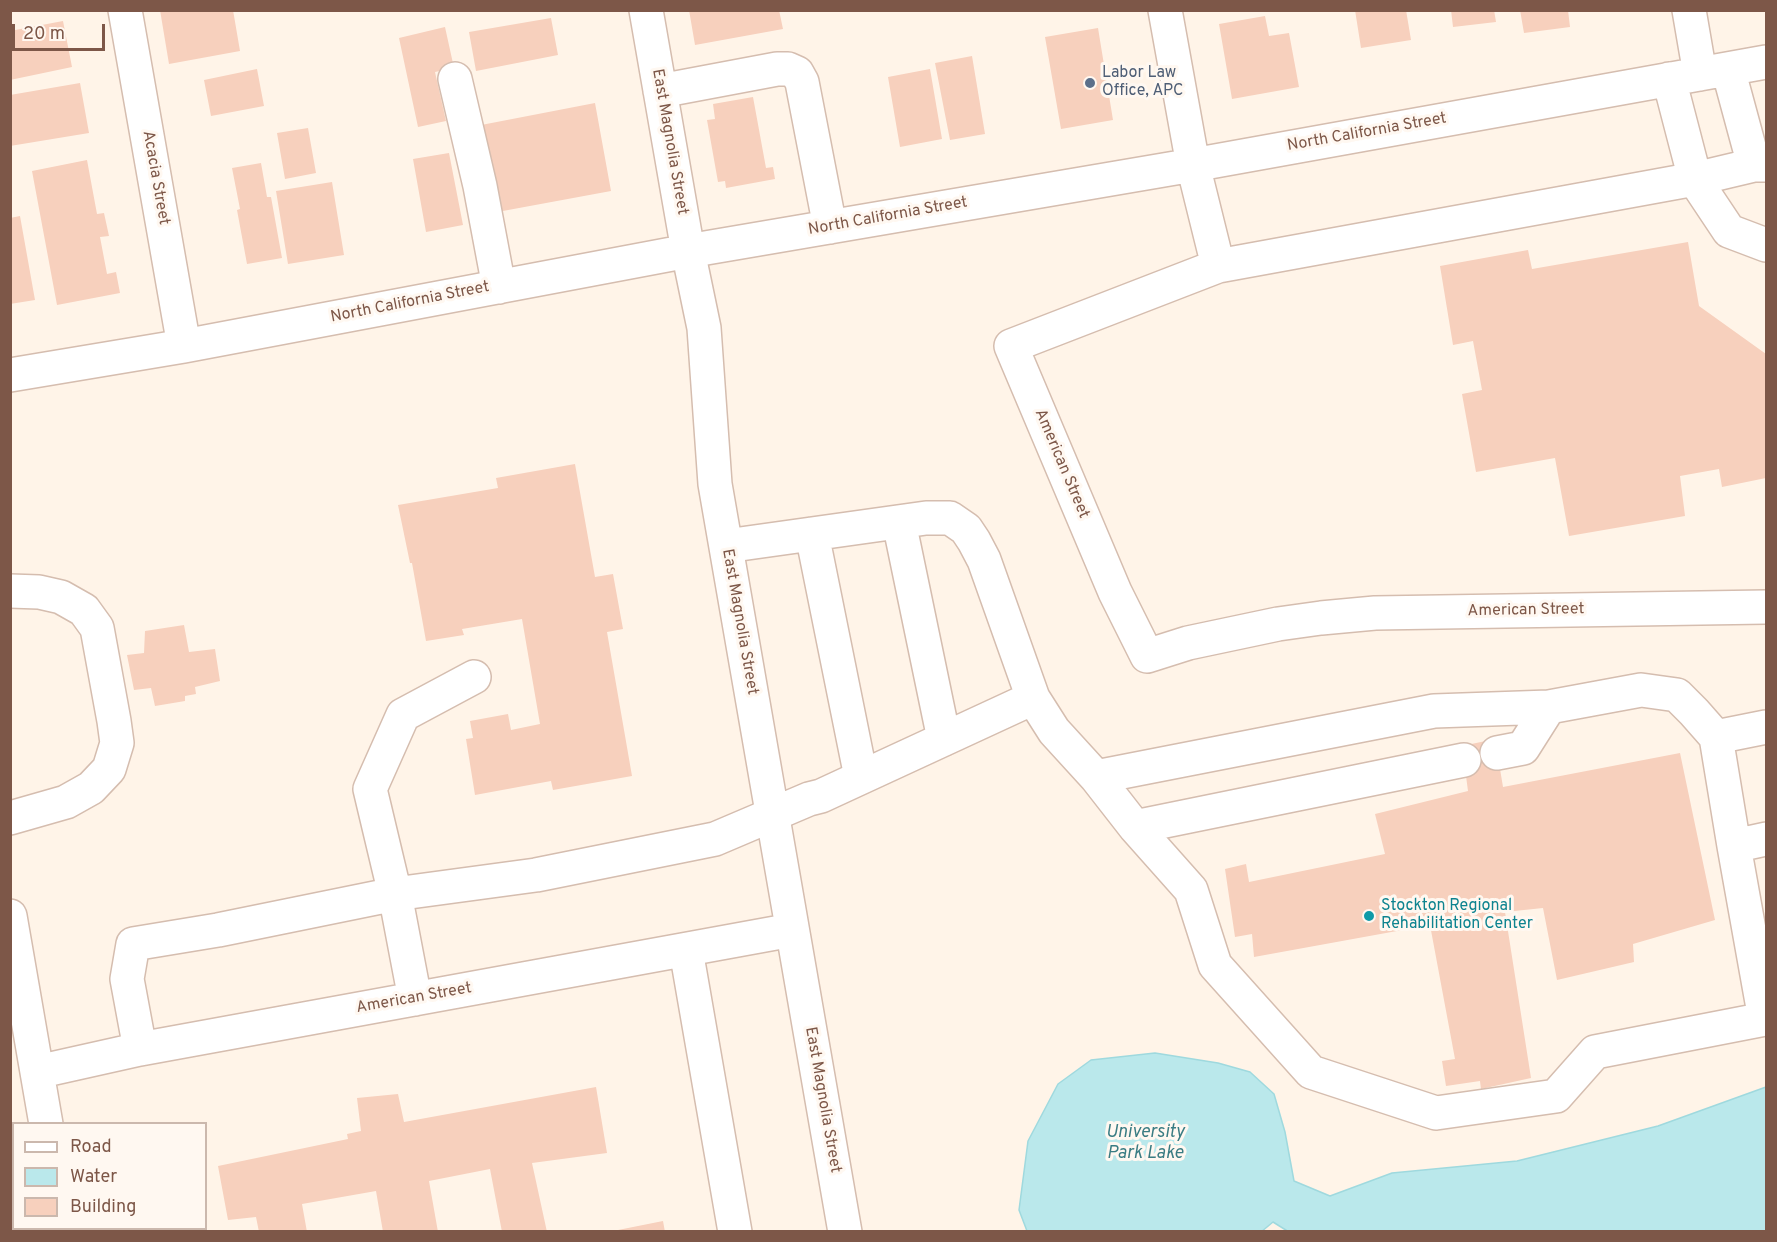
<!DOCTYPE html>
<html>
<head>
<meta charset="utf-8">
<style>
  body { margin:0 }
  #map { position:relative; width:1777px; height:1242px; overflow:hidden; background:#fff4e8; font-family:Overpass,sans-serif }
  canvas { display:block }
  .frame { position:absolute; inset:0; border:12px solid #7d5748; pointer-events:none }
  .legend { position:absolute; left:12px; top:1122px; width:195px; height:108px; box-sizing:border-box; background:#fff8f1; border:2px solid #cbb8ad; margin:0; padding:8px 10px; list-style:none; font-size:18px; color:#7d5748 }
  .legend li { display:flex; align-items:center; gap:12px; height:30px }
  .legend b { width:30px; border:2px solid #cbb8ad }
  .scale { position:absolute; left:12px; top:24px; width:93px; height:27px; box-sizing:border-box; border:3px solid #7d5748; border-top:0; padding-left:8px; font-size:18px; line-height:21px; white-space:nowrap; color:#7d5748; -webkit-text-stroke:4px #fff8f1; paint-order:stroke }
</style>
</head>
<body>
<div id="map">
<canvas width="1777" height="1242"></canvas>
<div class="frame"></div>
<ul class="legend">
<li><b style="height:8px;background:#fff"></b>Road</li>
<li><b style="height:16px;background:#bae8eb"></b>Water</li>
<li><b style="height:16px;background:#f7d0bd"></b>Building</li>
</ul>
<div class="scale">20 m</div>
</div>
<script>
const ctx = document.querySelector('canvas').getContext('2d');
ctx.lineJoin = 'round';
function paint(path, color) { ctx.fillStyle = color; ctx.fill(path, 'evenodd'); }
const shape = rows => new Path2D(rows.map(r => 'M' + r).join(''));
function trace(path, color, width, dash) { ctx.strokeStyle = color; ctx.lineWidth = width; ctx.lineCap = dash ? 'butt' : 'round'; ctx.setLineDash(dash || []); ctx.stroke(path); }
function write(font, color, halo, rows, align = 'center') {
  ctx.font = font + ' Overpass,sans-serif'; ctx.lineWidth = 6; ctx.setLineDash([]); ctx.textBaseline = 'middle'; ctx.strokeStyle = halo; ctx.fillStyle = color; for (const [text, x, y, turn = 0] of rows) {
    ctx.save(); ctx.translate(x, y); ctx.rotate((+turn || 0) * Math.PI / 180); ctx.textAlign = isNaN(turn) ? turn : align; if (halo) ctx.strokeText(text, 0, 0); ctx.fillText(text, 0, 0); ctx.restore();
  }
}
const water = shape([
  [1155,1053,1218,1063,1250,1072,1274,1094,1285,1132,1294,1181,1330,1196,1392,1173,1517,1161,1658,1126,1766,1087,1766,1231,1289,1232,1273,1222,1261,1232,1027,1231,1019,1210,1028,1141,1058,1084,1091,1060,1155,1053]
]);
paint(water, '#bae8eb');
trace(water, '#9fd9de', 1.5);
paint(shape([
  [160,10,233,10,240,51,169,64],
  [689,10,779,10,783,29,695,45],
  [1355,10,1406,10,1411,40,1361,48],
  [1451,10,1494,10,1496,22,1453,27],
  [1520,10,1568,10,1570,27,1524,33],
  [1265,16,1269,36,1289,33,1299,87,1232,99,1219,24],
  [551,18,558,55,476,71,469,32],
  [63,21,72,67,10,80,10,31],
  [445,27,454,68,435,72,446,121,418,127,399,38],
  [1098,28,1113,120,1061,129,1045,37],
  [972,56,985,134,950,140,935,63],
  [257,69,264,106,211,116,204,80],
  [930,69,942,139,900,147,888,77],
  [80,83,89,133,10,146,10,95],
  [753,97,766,168,773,167,775,179,726,188,725,181,718,182,707,120,715,119,713,104],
  [595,103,611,191,492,213,476,126],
  [308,128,316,173,285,179,277,133],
  [449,153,463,225,426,232,413,159],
  [87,160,97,214,104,213,109,236,100,237,107,274,116,272,120,293,57,305,32,171],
  [261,163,267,197,271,197,282,258,247,264,237,210,240,209,232,168],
  [332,182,344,255,288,264,276,191],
  [20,216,35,300,10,304,10,218],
  [1688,242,1699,306,1766,354,1766,478,1722,487,1719,469,1680,476,1685,516,1569,536,1555,458,1476,472,1462,394,1482,390,1473,341,1453,345,1440,266,1528,250,1532,269],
  [575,464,595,577,613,574,623,629,607,632,632,776,553,790,551,781,475,795,466,739,473,738,470,721,508,714,511,730,540,724,522,619,462,629,464,635,426,641,412,563,410,563,398,505,498,488,496,478],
  [184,625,189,652,215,649,220,681,195,687,196,694,185,696,185,701,155,706,151,688,134,690,127,655,144,653,145,631],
  [1495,739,1503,787,1680,753,1715,920,1633,944,1634,962,1557,980,1543,908,1505,912,1531,1078,1481,1089,1480,1081,1446,1086,1442,1061,1455,1059,1430,925,1254,957,1252,934,1235,937,1225,869,1246,864,1249,882,1385,854,1375,814,1468,791,1462,746],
  [596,1087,607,1153,532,1163,547,1232,502,1232,490,1169,429,1181,438,1232,383,1232,376,1191,302,1204,307,1232,259,1232,256,1217,228,1220,218,1166,348,1139,347,1134,361,1131,357,1098,398,1094,404,1122],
  [663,1221,665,1232,618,1232,618,1230]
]), '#f7d0bd');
const minor = shape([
  [125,10,184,346],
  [646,10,688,251,704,328,715,484,845,1232],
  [1165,10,1193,165,1218,266],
  [1689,10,1700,74],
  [1728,69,1754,165],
  [455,79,480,186,499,287],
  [1669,79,1695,179,1701,189,1729,231,1766,245],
  [660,91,777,69,788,69,797,73,802,82,830,227],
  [1766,165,1754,165,1695,179,1218,266,1011,346,1115,592,1147,656,1188,643,1278,624,1321,618,1375,613,1766,607],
  [10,375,184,346,688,251,1193,165,1766,62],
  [899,522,944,739],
  [812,534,861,777],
  [726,546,926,518,950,518,966,529,974,541,984,560,1033,698,1054,731,1096,777,1434,711,1549,707,1641,690,1677,695,1694,712,1716,737,1766,727],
  [10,591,39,592,61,597,84,610,97,628,114,721,117,743,109,769,91,788,66,802,10,818],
  [1716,737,1734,846,1765,1019,1766,1018],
  [1497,753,1523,748,1549,707],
  [1096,777,1135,827,1191,890,1215,965,1311,1072,1436,1113,1556,1096,1595,1052,1765,1019],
  [1135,827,1464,760],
  [1734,846,1766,839],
  [10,916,46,1124],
  [686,950,735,1232],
  [415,999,395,894,370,789,403,715,474,677],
  [140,1049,127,979,133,944,218,930,395,894,536,875,715,839,809,799,821,796,1033,698],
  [37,1072,140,1049,792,930],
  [66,1228,67,1232]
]);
trace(minor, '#d5bdaf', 36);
trace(minor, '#fff', 33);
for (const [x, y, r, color] of [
  [1090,83,6,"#5c6f8a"],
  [1369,916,6,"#0f9aa8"]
]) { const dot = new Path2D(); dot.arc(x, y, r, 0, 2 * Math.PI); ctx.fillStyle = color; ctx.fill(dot); trace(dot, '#fff8f1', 2); }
write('16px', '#4e5e75', '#fff8f1', [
  ["Labor Law",1102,74],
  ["Office, APC",1102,92]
], 'left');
write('16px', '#7d5748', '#fff8f1', [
  ["North California Street",1367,133,-10],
  ["East Magnolia Street",669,142,80],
  ["Acacia Street",155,178,80],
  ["North California Street",888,217,-10],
  ["North California Street",410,303,-11],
  ["American Street",1061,464,67],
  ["American Street",1526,611,-1],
  ["East Magnolia Street",739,622,80],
  ["American Street",414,999,-10],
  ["East Magnolia Street",822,1100,80]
]);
write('16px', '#0d838f', '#fff8f1', [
  ["Stockton Regional",1381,907],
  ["Rehabilitation Center",1381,925]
], 'left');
write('italic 18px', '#3a7c83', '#fff8f1', [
  ["University",1145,1133],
  ["Park Lake",1145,1154]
]);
</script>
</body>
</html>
